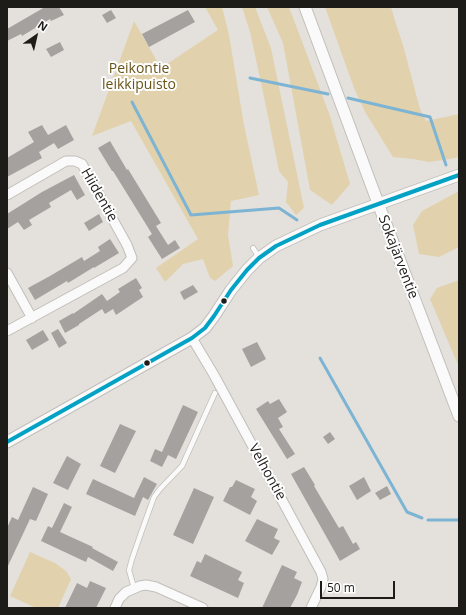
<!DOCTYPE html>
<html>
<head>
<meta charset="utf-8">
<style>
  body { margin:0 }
  #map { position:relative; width:466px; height:615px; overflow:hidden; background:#e4e1dc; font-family:"Open Sans",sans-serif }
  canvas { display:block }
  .frame { position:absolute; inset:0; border:8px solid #1e1c19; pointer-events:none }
  .north { position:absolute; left:16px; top:16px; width:40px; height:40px; -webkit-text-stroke:3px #fff; paint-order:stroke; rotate:34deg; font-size:11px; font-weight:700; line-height:16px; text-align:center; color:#1e1c19 }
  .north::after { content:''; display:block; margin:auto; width:14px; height:18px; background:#1e1c19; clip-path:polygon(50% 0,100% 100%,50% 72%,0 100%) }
  .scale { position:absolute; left:320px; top:581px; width:75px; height:18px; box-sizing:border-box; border:2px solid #1e1c19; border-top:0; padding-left:5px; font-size:12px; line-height:14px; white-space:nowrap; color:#1e1c19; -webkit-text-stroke:3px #fff; paint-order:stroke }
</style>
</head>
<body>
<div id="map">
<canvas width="466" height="615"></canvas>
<div class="frame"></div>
<div class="north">N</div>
<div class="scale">50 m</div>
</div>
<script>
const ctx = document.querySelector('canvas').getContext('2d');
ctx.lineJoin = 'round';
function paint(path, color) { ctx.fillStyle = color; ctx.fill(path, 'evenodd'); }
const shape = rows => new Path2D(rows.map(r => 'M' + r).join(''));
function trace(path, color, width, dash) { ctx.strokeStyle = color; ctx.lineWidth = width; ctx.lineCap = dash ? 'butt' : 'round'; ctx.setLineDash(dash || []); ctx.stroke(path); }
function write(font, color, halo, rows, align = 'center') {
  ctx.font = font + ' "Open Sans",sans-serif'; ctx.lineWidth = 4; ctx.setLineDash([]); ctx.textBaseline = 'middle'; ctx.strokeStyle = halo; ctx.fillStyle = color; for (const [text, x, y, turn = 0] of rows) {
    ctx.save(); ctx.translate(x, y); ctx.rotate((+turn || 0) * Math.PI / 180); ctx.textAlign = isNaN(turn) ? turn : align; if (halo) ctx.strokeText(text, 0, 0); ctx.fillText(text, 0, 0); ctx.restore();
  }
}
paint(shape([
  [205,7,222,7,229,35,244,125,259,195,231,201,228,235,233,266,215,281,210,278,203,259,183,264,165,282,156,268,198,239,131,121,92,136,103,106,134,21,161,68,218,30],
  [242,7,255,7,271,48,304,208,296,215,286,202,288,182,279,171,264,97,250,32],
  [267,7,289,7,330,116,350,184,332,205,310,190,283,43],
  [325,7,391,7,396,24,403,45,420,109,426,121,459,114,459,156,456,158,429,162,413,159,393,157,365,112,354,88],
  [459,191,459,247,439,257,419,254,413,225,422,211],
  [459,280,459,367,430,299,437,288],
  [30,552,55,563,66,571,71,579,58,608,36,608,10,596]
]), '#e1d2ad');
trace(shape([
  [250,78,328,94],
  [348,98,430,117,446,165],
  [132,102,191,215,279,208,297,220],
  [320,358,407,512,422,518],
  [428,520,459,520]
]), '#7db4d4', 3);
paint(shape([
  [45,7,59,7,64,15,51,21,50,19,22,36,21,34,7,41,7,29],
  [111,10,116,18,107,23,102,15],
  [188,10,195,22,149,47,142,34],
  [60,42,64,50,51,57,46,49],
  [42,125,48,135,66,125,74,140,58,149,54,143,39,152,42,158,7,177,7,158,34,142,28,132],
  [110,141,127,170,128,169,161,223,156,226,168,245,175,240,180,248,162,259,148,237,152,234,113,171,112,171,98,148],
  [74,175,85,195,77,200,71,190,49,203,51,207,29,220,32,225,24,230,18,222,7,229,7,214,42,192],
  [99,214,103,222,89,231,84,223],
  [110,239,119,253,94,268,94,267,68,283,67,281,35,300,28,288,50,276,82,257,84,261,100,251,98,247],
  [136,278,142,288,139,290,143,297,116,315,113,309,105,314,102,309,79,324,79,325,65,333,59,321,73,313,73,314,102,294,107,301,120,292,118,289],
  [193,285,198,292,184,300,180,292],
  [58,329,67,343,59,348,51,333],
  [43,330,49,340,32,350,26,340],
  [257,342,266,359,251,367,242,349],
  [279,399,287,412,278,418,283,427,279,429,295,454,287,459,256,409,268,401,270,404],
  [183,405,198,412,176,459,168,455,162,467,150,461,155,449,162,452],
  [120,424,136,431,115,473,100,466],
  [330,432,335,439,328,444,323,437],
  [67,456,81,464,68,490,53,483],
  [304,467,315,485,314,486,339,528,343,526,353,544,356,542,360,549,340,561,291,474],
  [144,477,157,484,148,500,143,497,135,516,86,494,93,479,134,498],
  [364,477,371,491,357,500,349,486],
  [236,480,255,489,251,497,257,501,250,515,223,501,230,487,232,487],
  [387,486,391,494,380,500,375,493],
  [33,487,48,494,36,521,30,519,7,568,7,528,12,517,18,520],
  [194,488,214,497,193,544,173,535],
  [64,503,72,507,60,532,93,547,92,548,118,562,113,571,88,557,86,562,41,541,48,526,52,528],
  [257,519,278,529,274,538,280,541,272,555,245,541],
  [205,554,242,572,238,580,244,583,238,598,190,576,197,561,201,563],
  [282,565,297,572,294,578,302,582,297,595,290,608,262,608],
  [90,581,106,588,96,608,65,608,77,583,87,588]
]), '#a4a19e');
const service = shape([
  [253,248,259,257],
  [134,588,129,570,132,559,141,533,154,497,160,489,182,466,215,393]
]);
const minor = shape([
  [7,195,66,161,75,161,82,164,127,245,132,258,123,268,7,331],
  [7,273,32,318],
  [192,338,214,375,321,572,323,579,321,587,311,608],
  [115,608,119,599,126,592,140,586,146,585,156,587,203,608]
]);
const tertiary = shape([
  [305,7,378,203,459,416],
  [7,442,192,338,205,328,214,316,231,290,247,270,259,258,276,246,320,225,459,175]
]);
trace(service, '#c1bfbb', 6);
trace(minor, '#c1bfbb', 11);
trace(tertiary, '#c1bfbb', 13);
trace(service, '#fbfafa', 4.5);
trace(minor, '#fbfafa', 9);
trace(tertiary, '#fbfafa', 11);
trace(shape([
  [7,442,192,338,205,328,214,316,231,290,247,270,259,258,276,246,320,225,459,175]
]), '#02a2c5', 4);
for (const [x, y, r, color] of [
  [224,301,3.5,"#1e1c19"],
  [147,363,3.5,"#1e1c19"]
]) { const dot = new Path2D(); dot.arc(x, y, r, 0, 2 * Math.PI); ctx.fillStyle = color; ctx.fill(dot); trace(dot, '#fff', 1.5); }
write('14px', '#695418', '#fff', [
  ["Peikontie",139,69],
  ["leikkipuisto",139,85]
]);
write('14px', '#1e1c19', '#fff', [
  ["Hiidentie",99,195,60],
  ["Sokajärventie",398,257,69],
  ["Velhontie",267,472,61]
]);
</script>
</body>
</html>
